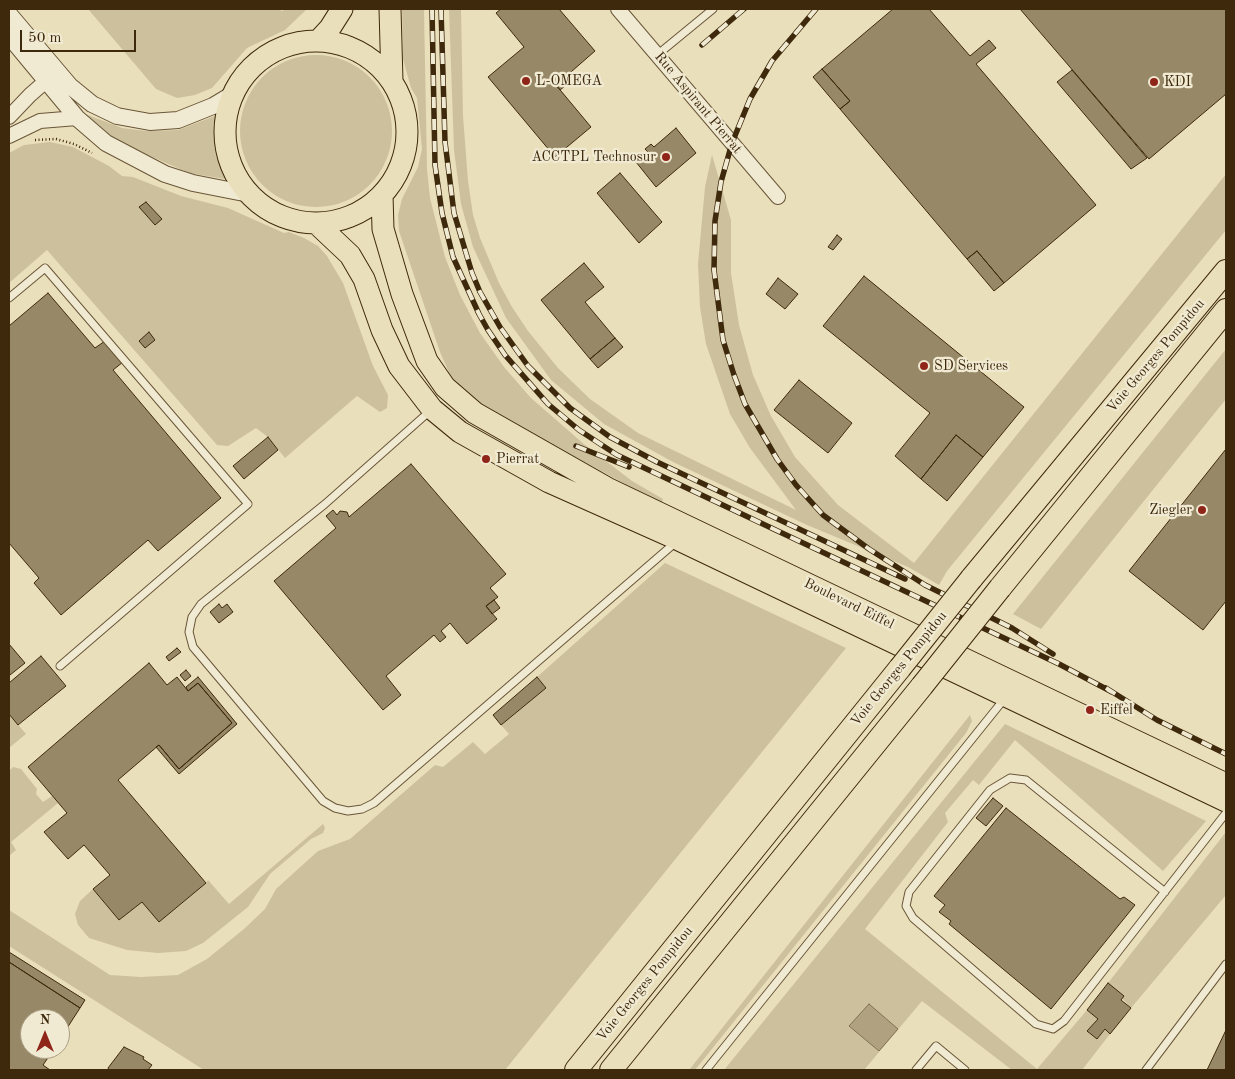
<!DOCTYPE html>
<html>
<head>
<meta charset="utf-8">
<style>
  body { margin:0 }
  #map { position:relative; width:1235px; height:1079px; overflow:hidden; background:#eadfbb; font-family:"Old Standard TT",serif }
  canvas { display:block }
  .frame { position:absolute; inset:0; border:10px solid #3e290c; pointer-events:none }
  .north { position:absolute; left:20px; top:1009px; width:50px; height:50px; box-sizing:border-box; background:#f1ead3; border:1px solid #a99d83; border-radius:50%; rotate:0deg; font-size:14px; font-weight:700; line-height:20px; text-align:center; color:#3e290c }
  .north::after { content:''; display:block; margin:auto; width:18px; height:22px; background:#8f2418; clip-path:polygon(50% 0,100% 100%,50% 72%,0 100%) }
  .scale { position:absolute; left:20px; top:30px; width:116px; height:22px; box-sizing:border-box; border:2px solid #3e290c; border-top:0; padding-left:6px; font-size:15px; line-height:18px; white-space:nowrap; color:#3e290c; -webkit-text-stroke:4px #f1ead3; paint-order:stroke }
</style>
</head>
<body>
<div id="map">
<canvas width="1235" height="1079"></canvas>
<div class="frame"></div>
<div class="north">N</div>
<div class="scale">50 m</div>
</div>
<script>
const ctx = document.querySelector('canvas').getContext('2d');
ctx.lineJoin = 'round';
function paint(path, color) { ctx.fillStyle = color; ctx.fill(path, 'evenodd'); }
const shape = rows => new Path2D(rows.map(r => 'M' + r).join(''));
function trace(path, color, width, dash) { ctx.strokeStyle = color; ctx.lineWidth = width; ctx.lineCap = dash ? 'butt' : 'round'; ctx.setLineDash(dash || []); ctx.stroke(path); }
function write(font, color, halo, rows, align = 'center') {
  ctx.font = font + ' "Old Standard TT",serif'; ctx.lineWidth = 4.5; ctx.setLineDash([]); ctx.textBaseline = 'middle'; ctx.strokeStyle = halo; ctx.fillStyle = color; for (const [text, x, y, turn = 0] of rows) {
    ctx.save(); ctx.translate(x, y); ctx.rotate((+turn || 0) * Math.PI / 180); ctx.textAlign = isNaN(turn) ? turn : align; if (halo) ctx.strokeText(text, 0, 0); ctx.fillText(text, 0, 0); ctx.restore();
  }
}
paint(shape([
  [88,9,279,9,282,11,286,9,307,9,285,30,247,48,212,88,195,95,177,98,156,89],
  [402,9,424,9,427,169,430,198,445,257,460,295,480,333,504,367,531,398,585,445,632,481,663,499,662,504,503,418,471,398,454,384,440,352,399,231,398,215,402,199,418,167,422,149,417,98,411,88,403,59],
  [449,9,461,9,463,116,468,181,473,215,480,238,499,283,512,307,528,331,558,368,590,399,638,433,796,510,750,448,730,414,706,344,700,307,698,264,705,187,712,155,731,220,731,273,739,325,753,375,771,416,795,457,838,505,914,563,1226,174,1226,230,947,571,939,585,908,567,807,525,673,462,604,424,551,380,506,318,473,247,461,204,454,150],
  '240 131a76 76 0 1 1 152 0a76 76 0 1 1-152 0Z',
  [80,112,122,128,146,131,178,130,215,116,214,136,218,159,225,179,189,173,118,142,104,134],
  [50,142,73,147,109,166,122,176,133,177,181,196,228,208,284,233,289,232,304,238,318,246,327,256,343,283,373,366,388,395,387,408,380,412,357,396,285,458,268,437,256,428,228,446,217,445,47,250,9,283,9,153,24,145],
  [1226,349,1226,399,1041,629,1013,614],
  [665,563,846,648,505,1070,204,1070,9,946,9,910,110,975,141,977,178,975,207,959,244,929,265,909,276,889,318,851,350,839,435,765,443,767,473,742,485,754,509,734,501,725,546,688,537,677],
  [9,714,26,734,9,748],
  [970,715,972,721,966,733,695,1070,689,1070],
  [1005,724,1206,821,1163,871,1015,740,979,785,973,780,945,813,948,822,865,929,1037,1069,1087,1010,1098,1019,1088,1031,1097,1039,1105,1029,1110,1034,1082,1070,1012,1070,922,1001,864,1070,724,1070],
  [13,767,21,769,37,789,36,794,43,802,52,796,58,803,11,842,16,850,9,856,9,771],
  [323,824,325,828,323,833,311,839,270,874,248,907,203,943,186,951,158,953,127,950,89,938,78,925,75,914,80,901,93,889,119,920,142,902,206,883,208,880,229,904],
  [1226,832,1226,895,1131,1008,1108,983]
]), '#cdc09d');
const water = shape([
  [869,1004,898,1029,879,1051,849,1026,869,1004]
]);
paint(water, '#b0a180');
trace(water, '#827152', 1);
const building = shape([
  [501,9,559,9,595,51,556,85,591,127,555,157,488,77,524,47,496,13,501,9],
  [893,9,929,9,970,56,989,40,996,48,976,64,1096,205,1004,283,977,251,967,259,840,109,850,101,822,69,893,9],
  [1020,9,1226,9,1226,94,1149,159,1020,9],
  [822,69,850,101,840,109,813,77,822,69],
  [1072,70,1147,158,1131,169,1057,82,1072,70],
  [565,76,570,82,560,90,556,85,565,76],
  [676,128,696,153,656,187,636,162,648,152,645,149,651,144,654,147,676,128],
  [620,173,662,222,639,243,597,193,620,173],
  [146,202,162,219,155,225,139,207,146,202],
  [837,235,842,239,833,250,828,247,837,235],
  [977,251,1004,283,994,291,967,259,977,251],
  [584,263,604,287,585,302,615,338,590,359,541,300,584,263],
  [864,276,1024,407,983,457,956,435,921,479,895,456,930,413,823,326,864,276],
  [778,278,798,294,785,309,766,294,778,278],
  [48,293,95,348,105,341,123,362,113,370,221,498,158,551,148,540,61,615,34,583,39,578,9,543,9,326,48,293],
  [149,332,155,340,145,348,139,341,149,332],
  [615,338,623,347,598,368,590,359,615,338],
  [799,380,852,423,828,453,774,410,799,380],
  [956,435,983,457,947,501,921,479,956,435],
  [268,437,278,450,244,479,233,466,268,437],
  [1226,449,1226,601,1203,630,1129,571,1226,449],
  [411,464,506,574,490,588,498,597,486,606,497,619,467,644,450,623,441,631,446,637,440,642,434,635,386,676,401,695,383,710,274,581,336,528,326,516,333,510,337,515,340,511,347,512,349,517,411,464],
  [494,600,500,608,492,614,486,606,494,600],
  [219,604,222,608,227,604,233,612,219,623,210,612,219,604],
  [9,644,25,663,10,675,9,674,9,644],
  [177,648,181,652,169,661,166,657,177,648],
  [41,656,66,686,18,725,9,714,9,683,41,656],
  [149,663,167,685,177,677,188,691,198,683,232,723,179,769,159,745,118,780,206,883,159,922,142,902,119,920,93,889,110,875,84,845,68,859,44,832,67,813,28,767,149,663],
  [186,670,191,676,185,681,180,675,186,670],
  [198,677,237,724,179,774,156,747,159,745,179,769,232,723,198,683,188,691,186,687,198,677],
  [537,677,546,688,501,725,493,715,537,677],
  [993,798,1003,806,986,826,976,818,993,798],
  [1006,808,1120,899,1124,897,1135,905,1051,1009,949,924,951,921,939,912,945,905,934,896,1006,808],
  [9,952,85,1000,80,1008,9,962,9,952],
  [9,962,80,1008,60,1039,60,1019,30,1019,30,1049,54,1049,43,1065,50,1070,9,1070,9,962],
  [1108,983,1124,996,1121,1000,1131,1008,1110,1034,1105,1029,1097,1039,1087,1031,1098,1019,1087,1010,1108,983],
  [1226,1030,1226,1070,1207,1070,1226,1030],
  [124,1047,144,1057,143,1059,152,1065,148,1070,109,1070,108,1068,124,1047]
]);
paint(building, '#978867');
trace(building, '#3e290c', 1);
const service = shape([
  [657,55,713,9],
  [9,298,45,268,248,504,60,666],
  [430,411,325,504,201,604,192,617,189,632,193,647,323,801,335,808,348,811,362,809,374,803,676,542],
  [1165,892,1026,780,1010,778,990,790,909,892,906,906,913,918,1036,1024,1053,1029,1064,1021,1226,813],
  [706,1070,1005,698],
  [916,1070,936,1046,965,1070],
  [1146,1070,1226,964]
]);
const minor = shape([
  [618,9,778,197],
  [9,117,30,95,46,81,55,86],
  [9,136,40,121,77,118]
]);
const tertiary = shape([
  [9,14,70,86,92,104,117,116,150,122,178,120,213,106,233,94],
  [9,36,77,118,106,143,165,174,193,183,249,194]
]);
const primary = shape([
  [390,9,392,81],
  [318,41,330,28,342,9],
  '225 132a91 91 0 1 1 182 0a91 91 0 1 1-182 0Z',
  [382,195,383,229,402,294,427,361,445,387,475,413,607,488,1226,784],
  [316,223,350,255,364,279,382,330,399,366,432,409,460,432,549,482,679,540,1226,801]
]);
const trunk = shape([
  [971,579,1226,271],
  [1000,588,1226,310],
  [576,1070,900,668],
  [611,1070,922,686]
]);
trace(service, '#695638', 9);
trace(minor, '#695638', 16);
trace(tertiary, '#695638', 18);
trace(primary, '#3e290c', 23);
trace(trunk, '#3e290c', 24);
trace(shape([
  [35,140,56,139,74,144,92,153]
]), '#3e290c', 2.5, [1, 2.5]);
trace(service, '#f1ead3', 7);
trace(minor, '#f1ead3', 14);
trace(tertiary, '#f1ead3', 16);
trace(primary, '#eadfbb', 21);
trace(trunk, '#eadfbb', 22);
const rail = shape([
  [432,9,435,165,442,213,453,257,479,314,488,330,505,355,548,404,579,430,617,455,1059,664,1112,692],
  [441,9,445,142,454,213,472,273,480,292,500,327,528,366,570,408,610,437,657,462,905,579],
  [816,9,772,61,750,99,732,143,721,182,715,221,714,270,723,340,734,375,745,404,777,459,796,485,823,515,869,549,925,585,1012,628,1053,654],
  [702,45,744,9],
  [576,446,629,467],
  [1106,688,1157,720,1226,754]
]);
trace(rail, '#3e290c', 5.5);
trace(rail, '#f1ead3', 4, [11]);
const trunkBridge = shape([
  [900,668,971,579],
  [922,686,1000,588]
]);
trace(trunkBridge, '#3e290c', 24, []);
trace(trunkBridge, '#eadfbb', 22);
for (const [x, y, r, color] of [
  [526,81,5,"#8f2418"],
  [1154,82,5,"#8f2418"],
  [666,157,5,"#8f2418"],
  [924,366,5,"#8f2418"],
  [486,459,5,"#8f2418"],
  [1202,510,5,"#8f2418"],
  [1090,710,5,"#8f2418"]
]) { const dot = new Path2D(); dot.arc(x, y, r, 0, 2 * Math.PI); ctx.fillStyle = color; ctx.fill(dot); trace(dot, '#f1ead3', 2); }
write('14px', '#3e290c', '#f1ead3', [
  ["L-OMEGA",536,81],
  ["KDI",1164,82],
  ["ACCTPL Technosur",656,157,"right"],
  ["SD Services",934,366],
  ["Pierrat",496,459],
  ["Ziegler",1192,510,"right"],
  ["Eiffel",1100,710]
], 'left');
write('14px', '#3e290c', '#f1ead3', [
  ["Rue Aspirant Pierrat",698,103,50],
  ["Voie Georges Pompidou",1156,356,-50],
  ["Boulevard Eiffel",849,604,26],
  ["Voie Georges Pompidou",899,669,-51],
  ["Voie Georges Pompidou",645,984,-51]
]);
</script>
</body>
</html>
